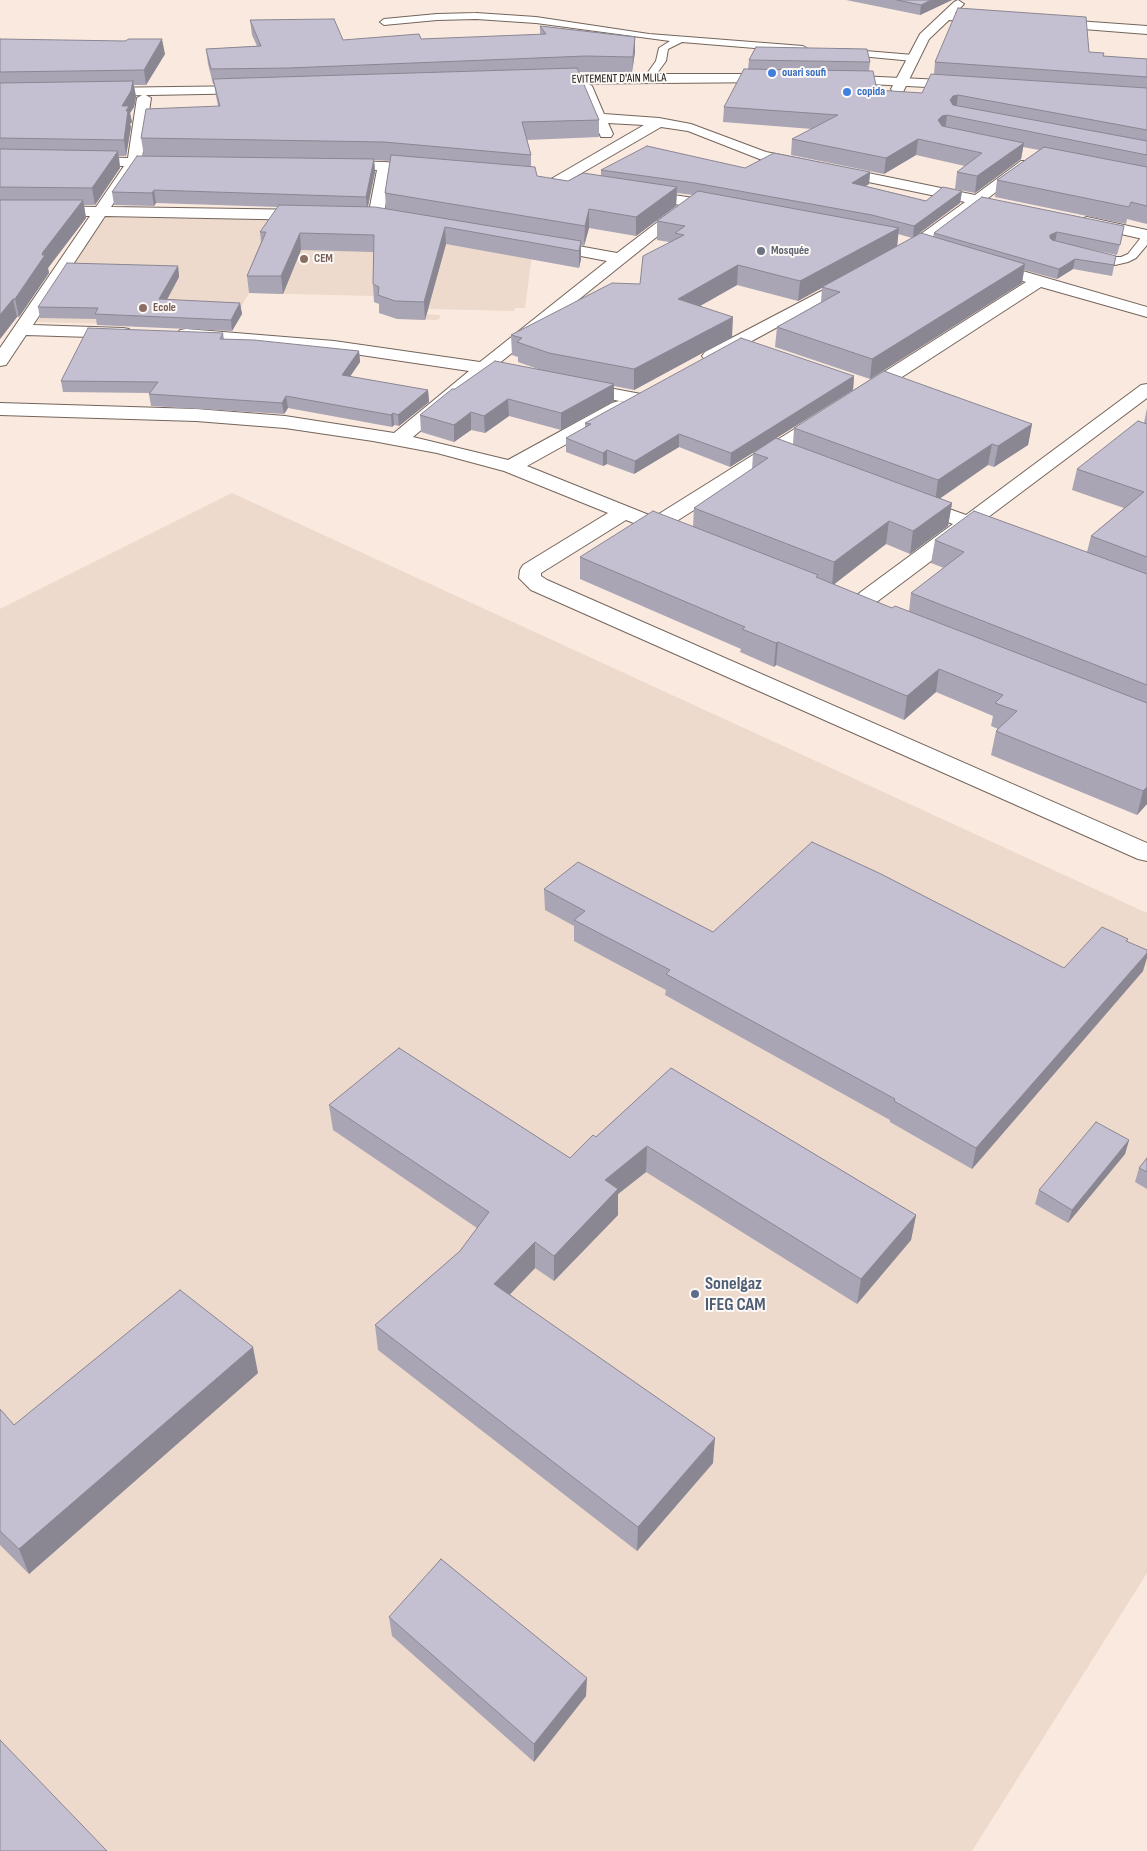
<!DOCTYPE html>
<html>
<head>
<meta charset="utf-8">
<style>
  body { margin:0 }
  canvas { display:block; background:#fae9de }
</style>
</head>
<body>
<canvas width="1147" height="1851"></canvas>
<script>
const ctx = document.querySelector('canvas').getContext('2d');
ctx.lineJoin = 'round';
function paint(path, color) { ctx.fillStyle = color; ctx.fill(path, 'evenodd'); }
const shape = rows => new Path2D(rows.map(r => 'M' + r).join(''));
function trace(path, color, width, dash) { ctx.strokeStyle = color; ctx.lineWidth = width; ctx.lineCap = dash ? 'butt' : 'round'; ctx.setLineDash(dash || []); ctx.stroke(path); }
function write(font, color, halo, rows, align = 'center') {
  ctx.font = font + ' "Sofia Sans Condensed",sans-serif'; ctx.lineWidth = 4; ctx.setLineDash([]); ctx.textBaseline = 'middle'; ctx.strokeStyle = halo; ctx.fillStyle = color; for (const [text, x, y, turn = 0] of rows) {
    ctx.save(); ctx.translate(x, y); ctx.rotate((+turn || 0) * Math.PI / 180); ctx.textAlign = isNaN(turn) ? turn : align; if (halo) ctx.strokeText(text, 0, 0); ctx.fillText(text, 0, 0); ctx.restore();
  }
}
paint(shape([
  [103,217,365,221,533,248,525,308,515,308,514,311,429,309,427,314,439,315,441,318,436,320,408,319,379,313,380,309,383,306,374,301,374,296,249,293,230,327,37,322],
  [232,493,1147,913,1147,1573,972,1851,0,1851,0,609]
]), '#eedacc');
const service = shape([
  [476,13,536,17,649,34,803,46,808,49,803,52,682,42,668,49,666,61,652,80,649,81,644,78,656,61,659,48,670,41,536,23,476,19,437,20,384,25,380,22,384,19,437,14,476,13],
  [842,49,913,55,918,58,913,61,839,54,837,52,842,49],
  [1147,234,1147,245,1136,258,1128,262,1115,265,1086,257,1084,255,1090,252,1115,257,1121,257,1128,254,1143,235,1147,234]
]);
const minor = shape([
  [958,0,964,4,955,13,991,15,997,19,991,23,949,20,929,39,903,92,893,92,891,89,920,34,954,2,958,0],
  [1049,19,1147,26,1147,34,1045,26,1043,23,1049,19],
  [585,82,592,86,604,114,659,118,691,124,766,152,975,195,1021,161,1031,161,1033,164,922,248,898,260,892,258,890,255,892,252,910,242,965,202,762,160,688,131,661,127,561,185,551,185,549,182,551,179,644,125,608,123,613,134,611,137,601,137,578,86,585,82],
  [144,94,151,98,142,158,169,159,174,160,176,163,174,166,169,167,138,167,111,207,310,210,315,212,318,215,315,218,310,220,105,216,33,325,123,328,129,329,132,333,129,337,123,338,26,335,6,365,0,366,0,348,90,216,0,215,0,205,96,207,124,166,82,165,77,164,75,161,77,158,82,157,128,158,137,98,144,94],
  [337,161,385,162,431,167,433,170,431,173,426,174,391,171,384,214,409,219,412,222,409,225,404,227,371,220,368,217,377,170,332,168,330,165,332,162,337,161],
  [640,190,721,202,726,204,729,207,726,210,721,212,694,207,497,365,529,372,532,376,529,380,523,381,487,374,413,437,508,460,612,403,619,401,626,403,628,407,626,411,527,466,654,517,817,415,824,413,831,415,833,419,831,423,672,524,681,528,684,532,681,536,674,538,667,536,626,520,541,573,541,576,547,580,1147,843,1147,861,1138,859,531,590,519,578,520,570,523,565,608,513,504,471,437,453,373,441,285,428,196,421,0,415,0,403,196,409,285,416,394,433,469,371,334,351,186,339,180,338,177,334,180,330,186,329,334,341,480,362,607,261,539,248,537,245,539,242,545,240,617,253,680,205,635,197,633,194,635,191,640,190],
  [1087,217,1147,230,1147,240,1082,225,1079,222,1082,219,1087,217],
  [988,261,1147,307,1147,317,1041,287,868,399,861,401,854,399,852,395,854,391,1026,282,982,269,980,266,982,263,988,261],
  [854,274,860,276,862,279,860,282,717,360,711,361,705,360,702,356,705,352,854,274],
  [577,382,641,394,643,398,641,402,634,404,571,391,568,387,571,383,577,382],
  [1147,384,1147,398,983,521,1003,529,1006,533,1003,537,996,539,971,531,866,610,858,612,850,610,847,605,850,600,953,524,907,507,904,503,907,499,914,497,921,499,966,515,1141,385,1147,384]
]);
const trunk = shape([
  [649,74,776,74,782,78,776,82,544,84,538,80,544,76,649,74],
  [837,75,964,81,971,85,964,89,832,82,831,79,832,76,837,75],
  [251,86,258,90,256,93,97,96,90,92,97,88,251,86]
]);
trace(service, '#74655c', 2);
trace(minor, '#74655c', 2);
trace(trunk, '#74655c', 2);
paint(service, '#fff');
paint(minor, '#fff');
paint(trunk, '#fff');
paint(shape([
  [846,0,952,0,920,15],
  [250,20,343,40,421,39,540,35,540,26,635,37,635,52,632,72,578,72,599,120,599,137,527,140,531,155,531,167,537,176,568,181,601,176,601,170,745,168,870,172,869,184,865,186,926,201,962,191,960,203,914,237,933,237,934,233,982,197,1122,237,1117,255,1084,248,1116,256,1112,276,1073,269,1057,279,1024,270,1022,283,870,379,775,347,777,327,821,302,822,287,798,301,737,285,700,306,732,337,634,390,614,386,614,401,561,430,509,416,485,433,471,430,454,442,421,432,420,415,455,389,538,369,518,362,518,357,512,355,511,335,640,284,669,242,657,240,657,221,693,195,677,193,676,206,636,236,589,228,584,246,581,245,581,259,579,268,446,244,425,320,397,319,379,313,379,304,374,302,373,284,373,252,301,250,283,294,249,293,247,276,261,242,260,232,278,207,156,203,154,206,114,205,112,192,144,156,141,138,218,106,216,96,214,84,213,84,208,64,206,49,257,46,252,35],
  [374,160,390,161,385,193,386,209,368,207,375,172],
  [898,234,912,238,897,246],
  [0,39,165,54,146,85,134,85,136,97,134,107,130,113,132,122,130,124,131,127,126,156,119,156,120,168,95,205,84,205,86,218,48,268,49,273,19,317,17,317,0,339],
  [1089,52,1103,56,1147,59,1147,224,1127,219,1126,224,995,197,997,180,1039,150,1023,147,1021,159,975,193,955,189,957,172,965,166,916,155,884,174,791,155,792,139,812,129,723,122,724,107,748,69,749,60,870,62,869,71,877,90,922,93,934,74,935,62],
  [178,266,179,277,167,300,240,303,242,314,232,331,97,325,96,319,40,318,38,307],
  [223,333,224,339,359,351,360,362,350,377,428,390,429,402,399,426,394,425,392,427,288,408,284,414,151,406,149,394,150,393,63,392,61,381],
  [854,376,853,390,730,467,679,447,634,474,607,464,603,466,566,452,566,438,585,428,585,423],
  [1147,408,1147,804,1137,815,991,755,996,731,998,729,991,726,993,716,936,692,904,720,776,665,774,667,740,652,741,649,580,579,580,557,693,527,694,508,752,470,753,453,793,444,794,428,1032,424,1028,445,994,467,988,465,940,498,952,503,948,526,910,554,886,544,833,584,892,608,909,611,911,593,944,568,931,563,935,540,1087,552,1091,536,1124,508,1072,490,1077,469,1144,423],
  [544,889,713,932,1064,968,1128,939,1127,942,1143,971,972,1169,890,1122,890,1120,665,995,666,990,574,941,574,926,545,910],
  [671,1068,916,1215,911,1240,857,1304,646,1172,618,1194,618,1215,554,1281,535,1268,510,1294,713,1463,637,1551,378,1350,375,1325,460,1251,477,1228,333,1130,329,1105,570,1158,596,1137],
  [1129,1140,1125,1154,1068,1223,1035,1204,1039,1190],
  [1147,1158,1147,1189,1135,1182,1139,1168],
  [258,1373,29,1574,0,1545,0,1409,14,1425],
  [389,1617,586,1696,534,1762,392,1636]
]), '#a9a5b4');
paint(shape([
  [931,0,952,0,920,15,921,5],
  [635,37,635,52,632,72,633,57],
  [162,39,165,54,146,85,144,70],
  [133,81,136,97,134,107,130,113,132,122,130,124,131,127,126,156,124,140,122,106],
  [958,95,956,110,951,111,950,100,953,96],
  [947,115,945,131,938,120,942,116],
  [918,139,916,155,884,174,886,158],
  [1024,143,1021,159,975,193,977,176],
  [118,151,120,168,95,205,92,188],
  [374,159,375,172,367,210,366,197],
  [870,172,869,184,851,195,852,183],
  [677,187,676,206,636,236,636,217],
  [154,190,156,203,154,206,152,193],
  [962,191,960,203,913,238,914,226],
  [83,200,86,218,48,268,49,273,19,317,15,299,43,252],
  [589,209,589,228,584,246,585,226],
  [445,227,446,244,425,320,424,302],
  [899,228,897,247,798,301,800,281],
  [1057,232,1055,242,1048,245,1050,235],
  [300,233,301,250,283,294,281,276],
  [581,241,581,259,579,268,579,251],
  [1075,259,1073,269,1057,279,1059,269],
  [1025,264,1022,283,870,379,872,359],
  [738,265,737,285,677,319,678,299],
  [178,266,179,277,161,310,159,299],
  [13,299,17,317,0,339,0,315],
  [240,303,242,314,232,331,231,320],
  [733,317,732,337,634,390,634,369],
  [359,351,360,362,343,386,342,375],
  [854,376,853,390,730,467,731,453],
  [614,384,614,401,561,430,561,413],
  [428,390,429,402,399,426,398,415],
  [286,396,288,408,284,414,282,403],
  [508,399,509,416,485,433,484,416],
  [471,412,471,430,454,442,454,425],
  [393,413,394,425,392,427,391,415],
  [1032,424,1028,445,994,467,998,446],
  [679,434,679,447,634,474,635,461],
  [992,444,988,465,935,502,938,480],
  [607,450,607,464,603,466,603,453],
  [952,503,948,526,910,554,913,531],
  [889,521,886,544,832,586,834,562],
  [778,642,776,665,774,667,776,643],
  [939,669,936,692,904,720,907,696],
  [1147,787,1147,804,1137,815,1143,791],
  [1147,953,1147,958,1143,971,972,1169,976,1148],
  [1129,1140,1125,1154,1068,1223,1072,1210],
  [647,1146,646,1172,618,1194,618,1215,554,1281,554,1256,605,1180],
  [916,1215,911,1240,857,1304,861,1279],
  [535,1242,535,1268,496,1309,494,1284],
  [253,1347,258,1373,29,1574,19,1549],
  [715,1438,713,1463,637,1551,638,1527],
  [587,1678,586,1696,534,1762,534,1744]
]), '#8a8692');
const building = shape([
  [897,0,931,0,921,5,897,0],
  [958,8,1086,17,1089,52,1104,53,1103,56,1147,59,1147,77,935,62,958,8],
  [334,19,343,40,419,34,421,39,546,34,540,26,635,37,633,57,586,56,289,68,211,69,206,49,261,46,250,20,334,19],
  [0,39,125,41,129,39,162,39,144,70,0,72,0,39],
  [756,47,867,49,870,62,749,60,756,47],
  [577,68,599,120,522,122,531,155,384,142,141,138,146,109,220,106,213,79,577,68],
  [744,69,873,71,877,90,922,93,931,74,1147,88,1147,130,958,95,953,96,950,100,953,105,1147,141,1147,155,947,115,942,116,938,120,942,126,1024,143,977,176,957,172,982,153,918,139,886,158,792,139,838,115,724,107,744,69],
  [133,81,131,91,122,106,129,106,126,111,128,111,124,140,0,138,0,83,133,81],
  [647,146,745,168,774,153,870,172,852,183,926,201,943,187,962,191,914,226,872,215,695,183,601,170,647,146],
  [1044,147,1147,167,1147,206,1131,202,1129,207,997,180,1044,147],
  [0,149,118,151,92,188,0,187,0,149],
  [391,155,535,167,537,176,568,181,583,173,677,187,636,217,589,209,585,226,385,193,391,155],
  [137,156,374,159,366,197,154,190,152,193,112,192,137,156],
  [698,191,899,228,800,281,738,265,678,299,733,317,634,369,549,353,517,342,522,338,511,335,612,283,640,284,643,256,684,235,675,233,685,226,657,221,698,191],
  [982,197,1124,226,1120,245,1057,232,1050,235,1050,238,1052,240,1116,256,1114,265,1075,259,1059,269,934,233,982,197],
  [0,200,83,200,43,252,42,255,45,255,15,299,13,299,0,315,0,200],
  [279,205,375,207,581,241,579,251,445,227,424,302,395,301,378,295,379,287,373,284,374,235,300,233,281,276,247,276,266,232,260,232,279,205],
  [921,233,1025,264,872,359,777,327,840,292,822,287,921,233],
  [67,263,178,266,159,299,240,303,231,320,95,314,98,308,38,307,67,263],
  [88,328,223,333,220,339,254,340,359,351,342,375,428,390,398,415,393,413,391,415,286,396,282,403,149,394,158,382,61,381,88,328],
  [741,338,854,376,731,453,679,434,635,461,607,450,603,453,566,438,591,424,585,423,741,338],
  [495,361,614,384,561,413,508,399,484,416,471,412,454,425,420,415,452,389,455,389,495,361],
  [884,371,1032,424,998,446,992,444,938,480,794,428,884,371],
  [1138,421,1147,424,1147,557,1091,536,1144,492,1077,469,1138,421],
  [776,438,952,503,913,531,889,521,834,562,694,508,768,458,753,453,776,438],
  [653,511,818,575,816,577,892,608,895,606,1147,703,1147,787,1143,791,996,731,1017,711,995,703,1003,695,939,669,907,696,778,642,776,643,742,629,745,627,580,557,653,511],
  [974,511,1147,574,1147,685,911,593,964,552,935,540,974,511],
  [812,842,881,874,1064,968,1102,927,1128,939,1126,941,1147,950,1147,953,976,1148,894,1101,895,1099,666,974,670,970,574,920,585,911,544,889,578,862,713,932,812,842],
  [399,1048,570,1158,593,1135,596,1137,671,1068,916,1215,861,1279,647,1146,605,1180,618,1189,554,1256,535,1242,494,1284,715,1438,638,1527,375,1325,460,1251,489,1212,329,1105,399,1048],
  [1096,1122,1129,1140,1072,1210,1039,1190,1096,1122],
  [1147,1158,1147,1172,1139,1168,1147,1158],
  [180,1290,253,1347,19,1549,0,1531,0,1409,14,1425,180,1290],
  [441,1559,587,1678,534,1744,389,1617,441,1559],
  [0,1740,107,1851,0,1851,0,1740]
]);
paint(building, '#c5c0d1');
trace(building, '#8a8692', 1);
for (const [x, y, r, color] of [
  [772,73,5,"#3f7fe0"],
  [847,92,5,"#3f7fe0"],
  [761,251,5,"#6b7280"],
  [304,259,5,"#8d6e63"],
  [143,308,5,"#8d6e63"],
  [695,1294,5,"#5c6f8a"]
]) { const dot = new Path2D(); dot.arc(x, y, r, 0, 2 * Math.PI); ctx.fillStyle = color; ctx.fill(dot); trace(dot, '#fcf9f7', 2); }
write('bold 12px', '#366cbe', '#fcf9f7', [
  ["ouari soufi",782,73],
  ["copida",857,92]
], 'left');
write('12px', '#120d09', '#fcf9f7', [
  ["EVITEMENT D'AIN MLILA",619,79,-1]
]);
write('bold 12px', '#5b616d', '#fcf9f7', [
  ["Mosquée",771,251]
], 'left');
write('bold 12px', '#785e54', '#fcf9f7', [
  ["CEM",314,259],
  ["Ecole",153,308]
], 'left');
write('bold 18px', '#4e5e75', '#fcf9f7', [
  ["Sonelgaz",705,1284],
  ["IFEG CAM",705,1305]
], 'left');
</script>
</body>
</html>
